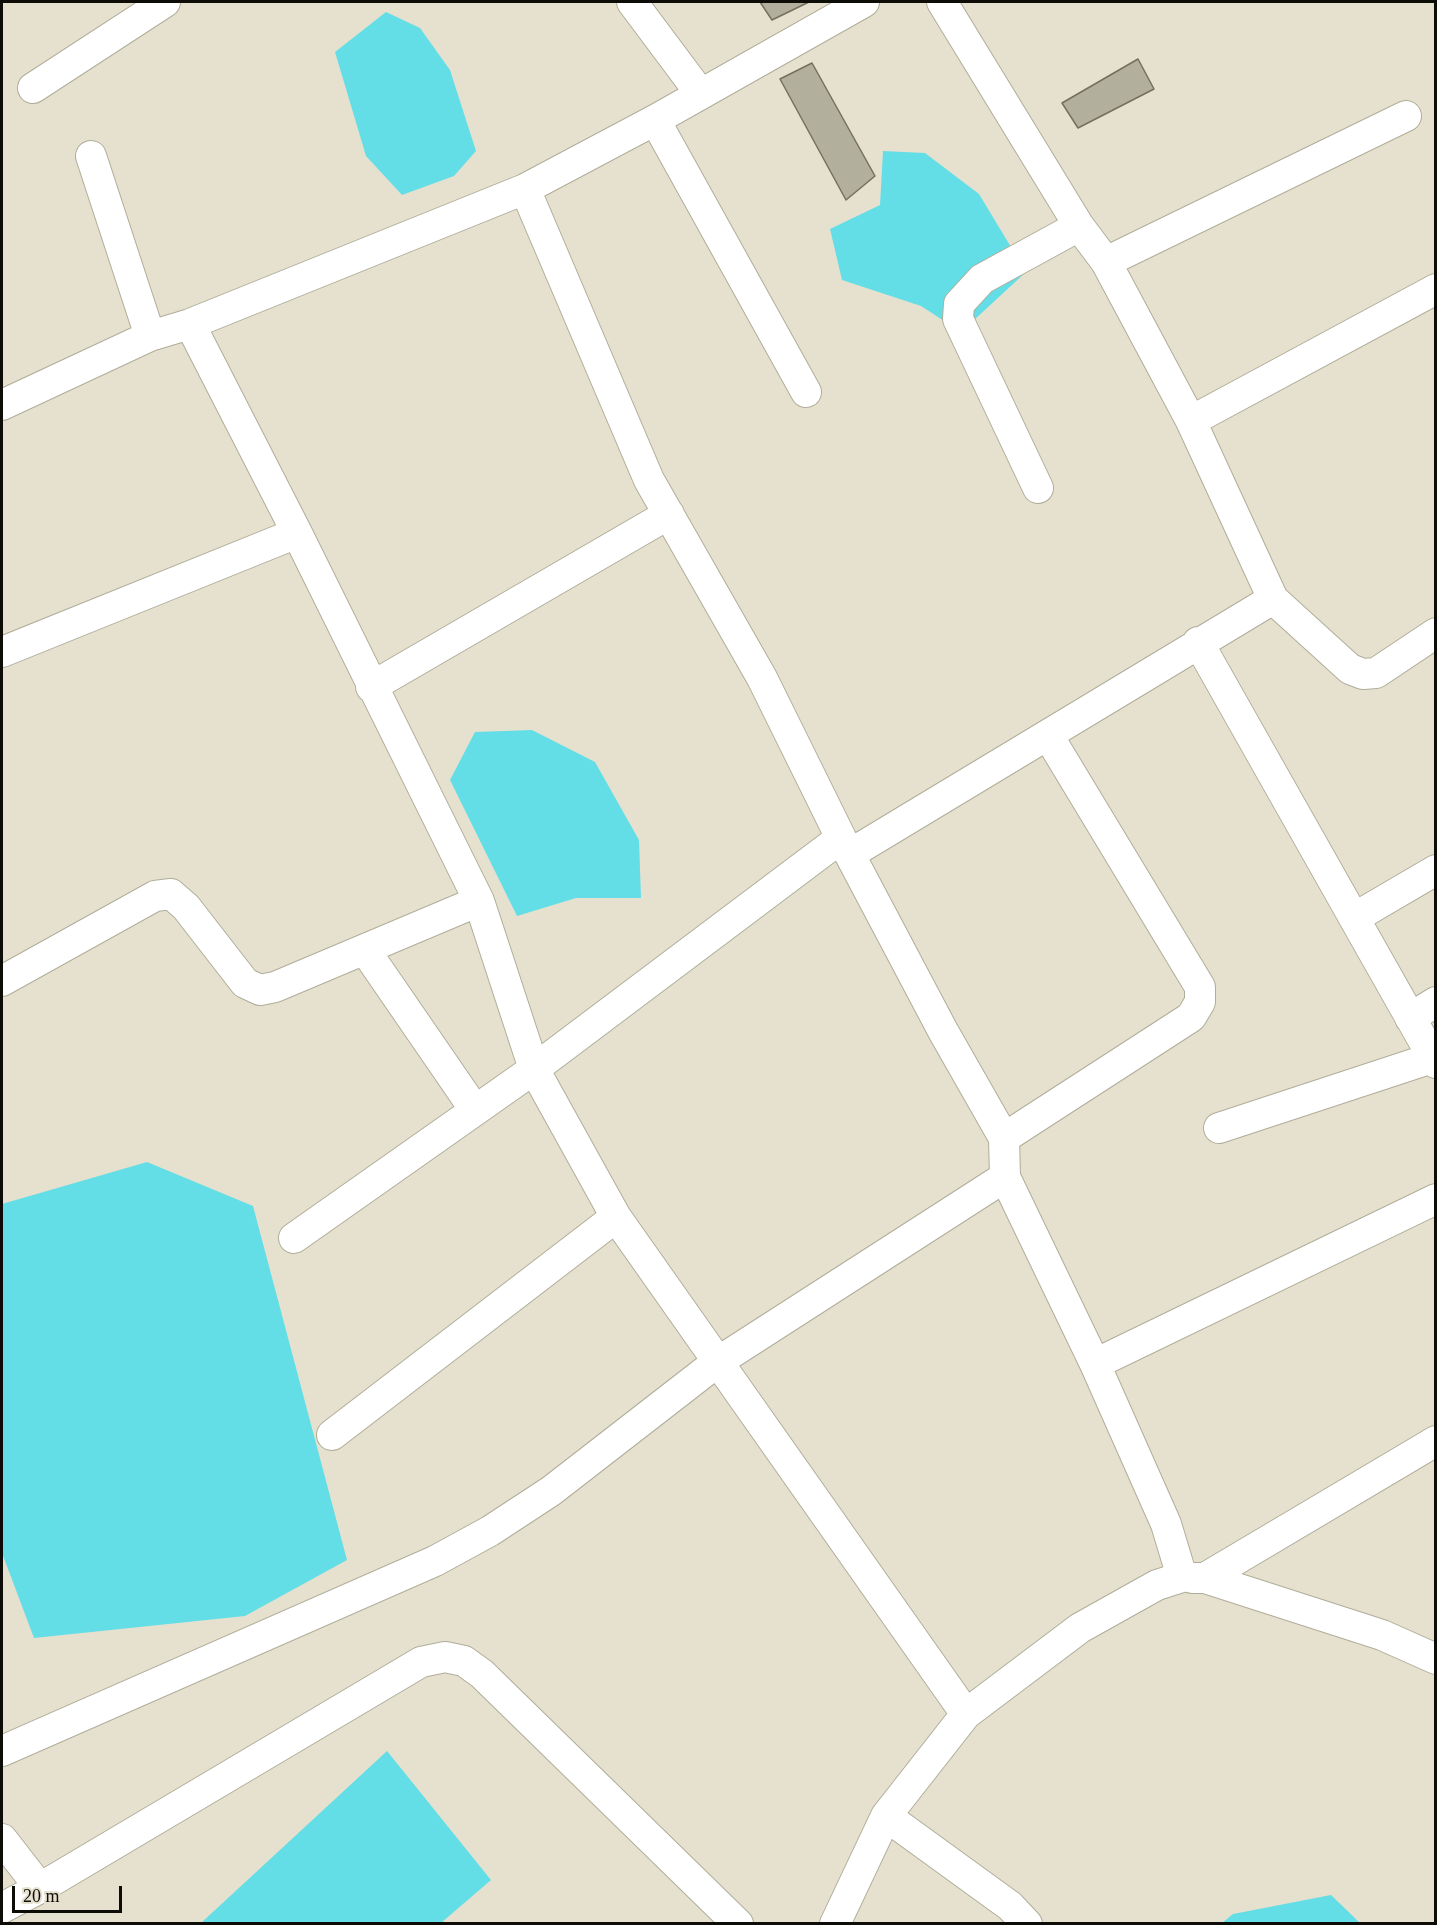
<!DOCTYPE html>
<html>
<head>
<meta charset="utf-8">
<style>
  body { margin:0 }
  #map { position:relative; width:1437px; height:1925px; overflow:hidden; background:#e5e1ce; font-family:"Times New Roman",serif }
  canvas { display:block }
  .frame { position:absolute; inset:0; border:3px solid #0e0c06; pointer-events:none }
  .scale { position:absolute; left:12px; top:1886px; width:110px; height:27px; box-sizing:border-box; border:3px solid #0e0c06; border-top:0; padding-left:8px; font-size:18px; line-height:21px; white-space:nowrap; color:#0e0c06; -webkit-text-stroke:4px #e5e1ce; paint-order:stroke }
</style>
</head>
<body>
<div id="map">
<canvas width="1437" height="1925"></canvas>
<div class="frame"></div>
<div class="scale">20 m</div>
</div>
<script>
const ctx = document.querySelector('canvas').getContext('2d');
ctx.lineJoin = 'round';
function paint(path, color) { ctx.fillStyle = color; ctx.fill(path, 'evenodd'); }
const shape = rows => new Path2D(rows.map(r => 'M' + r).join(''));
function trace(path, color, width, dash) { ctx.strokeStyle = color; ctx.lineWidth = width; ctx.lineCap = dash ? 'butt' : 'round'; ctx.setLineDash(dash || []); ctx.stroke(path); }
paint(shape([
  [386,12,420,28,450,70,476,151,454,176,402,195,366,156,335,52],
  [883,151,925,153,979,194,1026,272,961,332,921,306,842,280,830,229,880,205],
  [532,730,595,762,639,840,641,898,576,898,517,916,450,780,475,732],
  [147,1162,253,1206,347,1560,245,1616,34,1638,2,1553,2,1204],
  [387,1751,491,1880,441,1923,201,1923],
  [1331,1895,1360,1923,1222,1923,1233,1914]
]), '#63dee7');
const building = shape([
  [760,2,809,2,772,20,760,2],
  [1138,59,1154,89,1078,128,1062,103,1138,59],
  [812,63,875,176,846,200,780,79,812,63]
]);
paint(building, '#b2af9c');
trace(building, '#73705f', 1.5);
const street = shape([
  [632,2,700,93],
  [942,2,1079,226,1106,262,1191,421,1273,599,1350,669,1363,674,1376,673,1436,633],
  [33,88,165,2],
  [655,120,806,392],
  [91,156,150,336],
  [525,189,649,480,762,678,841,838,943,1031,1004,1138,1005,1177,1095,1364,1166,1524,1182,1577,1157,1585,1080,1628,966,1714,886,1816,835,1924],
  [1106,262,1406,116],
  [190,324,297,533,479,901,534,1069,616,1217,966,1714],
  [2,405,150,336,190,324,525,189,655,120,864,2],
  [1191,421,1436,289],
  [1038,488,958,319,959,304,982,279,1079,226],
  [1198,642,1436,1063],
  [2,652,297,533],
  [371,687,669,514],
  [850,854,1273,599],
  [1354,918,1436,870],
  [365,950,475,1110],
  [2,981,155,896,171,894,186,907,245,983,260,990,275,987,479,901],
  [1410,1018,1436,1002],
  [1219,1128,1432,1058],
  [1004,1138,1191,1017,1200,1002,1200,987,1049,737],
  [294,1238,534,1069,841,838],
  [1095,1364,1436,1199],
  [332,1435,616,1217],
  [1192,1578,1205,1578,1382,1635,1436,1659],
  [1205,1578,1436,1441],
  [2,1751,435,1561,490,1531,551,1491,716,1363,1005,1177],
  [886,1816,1010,1906,1027,1924],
  [2,1839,40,1888],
  [2,1908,40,1888,421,1662,445,1657,464,1661,482,1674,738,1924]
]);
trace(street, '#b0ad9a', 32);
trace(street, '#fff', 30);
</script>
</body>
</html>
